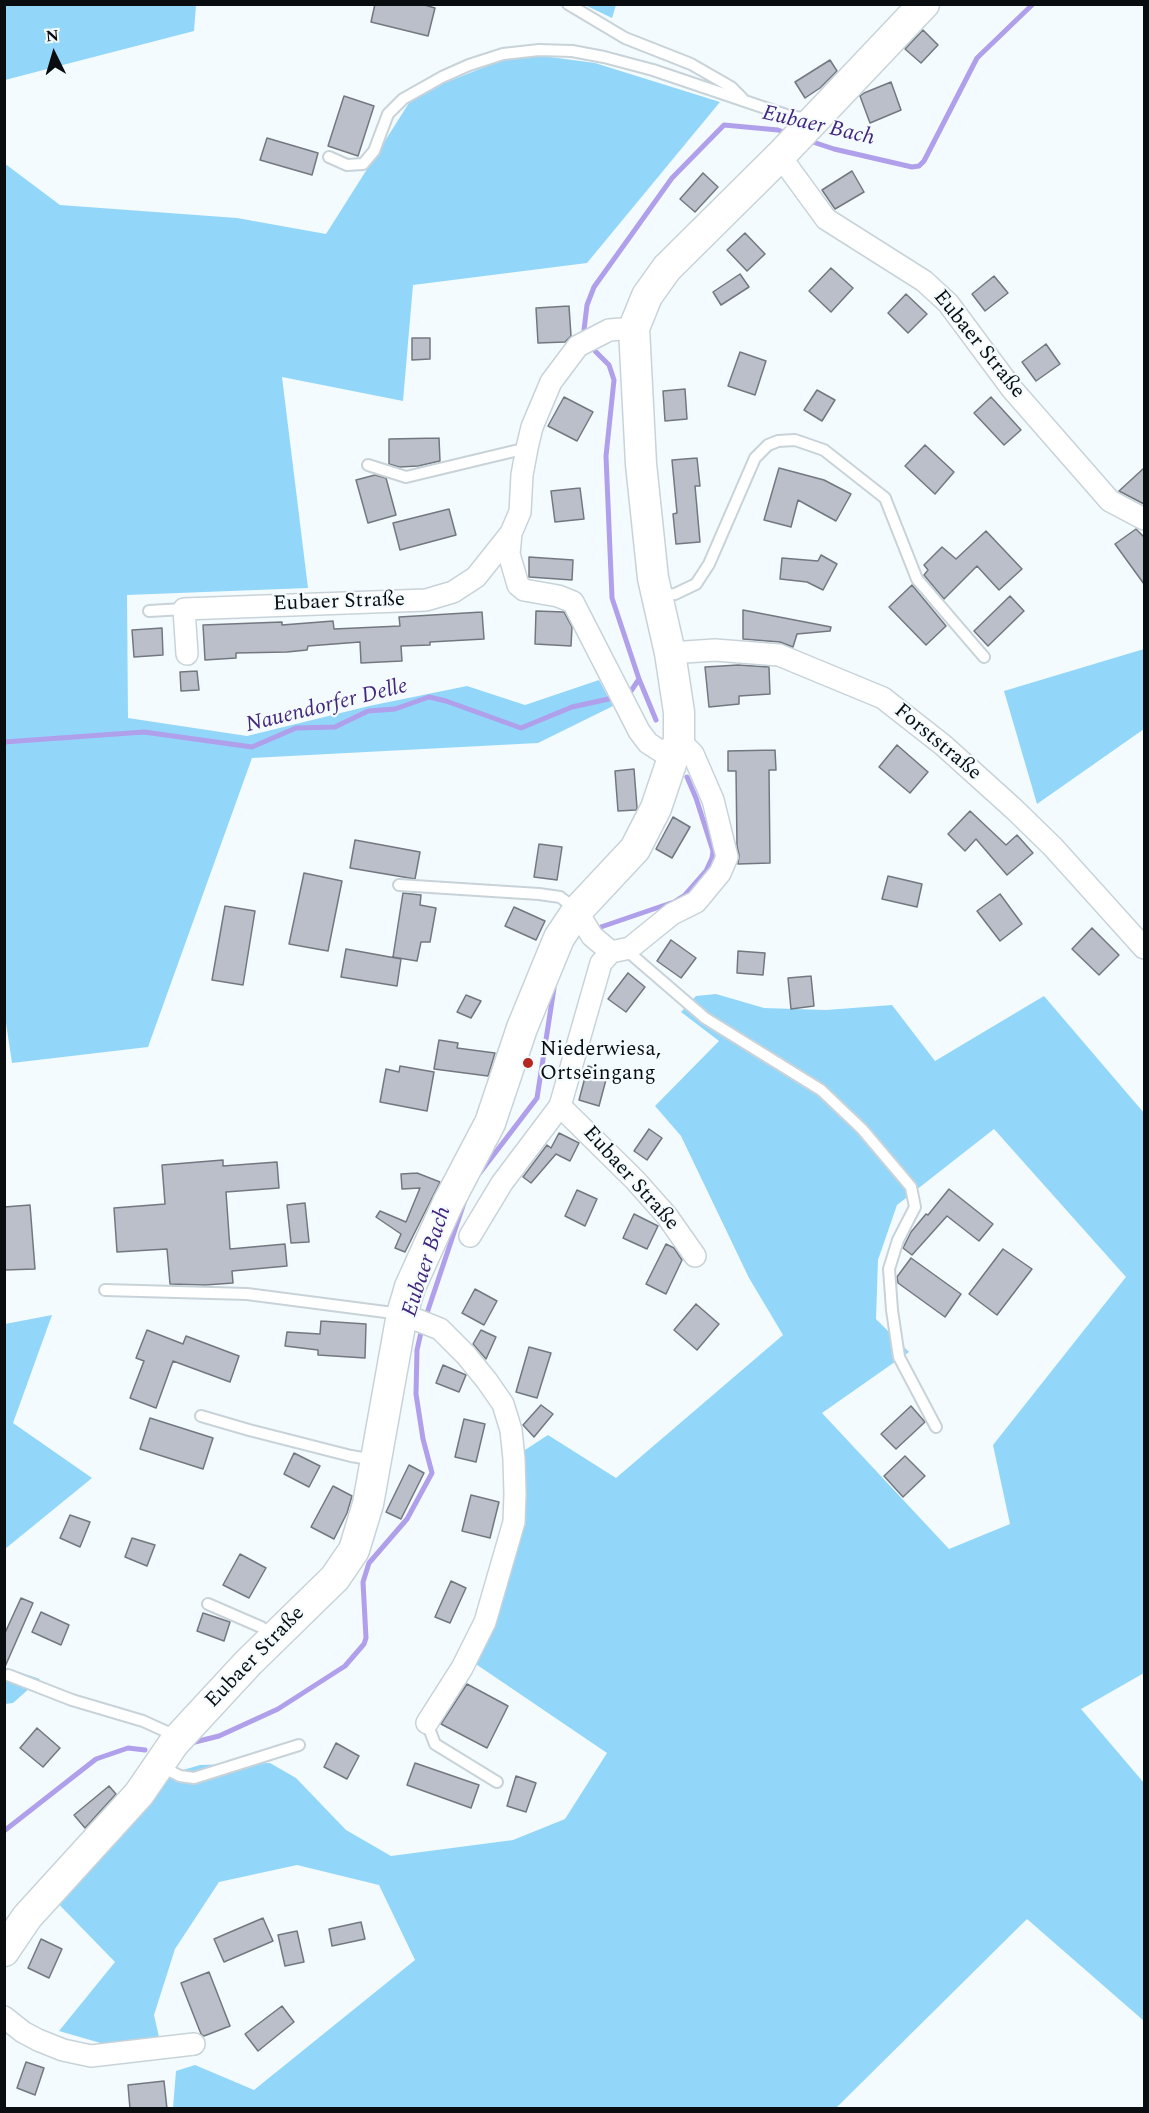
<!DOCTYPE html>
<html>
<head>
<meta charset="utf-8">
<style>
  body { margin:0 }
  #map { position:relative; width:1149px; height:2113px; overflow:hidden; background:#f4fbfe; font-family:Spectral,serif }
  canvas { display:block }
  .frame { position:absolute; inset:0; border:6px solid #090d0f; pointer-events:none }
  .north { position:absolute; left:24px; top:24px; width:60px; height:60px; -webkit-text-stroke:4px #f4fbfe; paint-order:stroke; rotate:355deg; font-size:16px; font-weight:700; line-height:24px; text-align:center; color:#090d0f }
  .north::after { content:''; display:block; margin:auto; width:21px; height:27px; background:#090d0f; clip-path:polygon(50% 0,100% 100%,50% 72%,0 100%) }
</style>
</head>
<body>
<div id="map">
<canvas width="1149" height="2113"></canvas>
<div class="frame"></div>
<div class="north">N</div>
</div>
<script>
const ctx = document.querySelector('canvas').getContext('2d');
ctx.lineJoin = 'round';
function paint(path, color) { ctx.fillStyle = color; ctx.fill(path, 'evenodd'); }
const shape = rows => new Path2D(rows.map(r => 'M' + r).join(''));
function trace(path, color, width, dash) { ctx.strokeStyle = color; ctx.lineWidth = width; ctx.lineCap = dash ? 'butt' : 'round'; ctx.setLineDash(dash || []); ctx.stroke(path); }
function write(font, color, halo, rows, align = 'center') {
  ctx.font = font + ' Spectral,serif'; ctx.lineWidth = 4.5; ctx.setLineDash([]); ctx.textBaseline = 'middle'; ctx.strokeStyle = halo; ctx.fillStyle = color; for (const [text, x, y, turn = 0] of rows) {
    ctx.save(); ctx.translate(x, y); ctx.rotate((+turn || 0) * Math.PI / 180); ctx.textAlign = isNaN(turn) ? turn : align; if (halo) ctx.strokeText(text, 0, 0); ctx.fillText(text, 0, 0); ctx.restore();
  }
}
paint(shape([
  [5,4,196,5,194,31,5,80],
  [585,5,616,5,612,18],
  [520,53,595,63,720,102,587,263,413,285,403,401,282,377,308,588,127,595,128,718,247,736,369,706,467,686,525,705,599,680,613,706,538,743,252,758,148,1047,12,1063,4,1010,4,163,60,205,237,218,326,234,414,95],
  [1144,649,1144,729,1037,804,1004,691],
  [716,994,764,1008,826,1010,892,1005,935,1061,1044,996,1144,1113,1144,1673,1081,1709,1144,1783,1144,2021,1027,1919,836,2108,173,2108,176,2071,195,2065,254,2090,415,1960,379,1885,297,1865,219,1882,175,1949,154,2015,159,2037,104,2044,59,2031,115,1962,41,1886,135,1784,200,1765,270,1763,296,1778,346,1830,391,1856,513,1840,565,1819,607,1753,461,1654,478,1610,501,1534,508,1498,508,1461,548,1435,616,1478,783,1335,749,1278,681,1136,655,1106,719,1041,681,1012,696,996],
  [994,1129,1126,1277,993,1445,1010,1524,949,1549,822,1413,909,1352,876,1319,878,1260,897,1205],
  [52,1315,13,1423,92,1478,5,1549,5,1324],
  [4,1667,40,1679,13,1703,5,1704]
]), '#92d7fa');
trace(shape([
  [807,140,834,149,912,167,919,166,924,161,977,58,1033,4],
  [584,330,587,305,594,287,672,178,724,125,778,130,787,133],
  [595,351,609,365,614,380,606,456,612,598,639,679,656,720],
  [631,691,639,679],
  [4,742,144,732,252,747,296,728,335,727,368,711,395,709,429,697,446,701,521,728,572,707,613,698],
  [595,929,674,902,685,895,706,871,712,858,713,851,696,798,687,777],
  [479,1174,537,1098,554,988],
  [425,1319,465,1200],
  [191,1743,219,1736,278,1709,345,1666,364,1644,366,1638,363,1582,369,1563,407,1519,432,1473,423,1439,416,1394,417,1350,422,1328],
  [4,1831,96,1759,128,1748,145,1750]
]), '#b09feb', 5);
const building = shape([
  [375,4,421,4,435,8,428,36,371,22,375,4],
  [923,30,938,45,921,63,905,49,923,30],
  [830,60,837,71,820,88,805,98,795,82,830,60],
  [891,82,901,110,870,123,860,96,864,93,891,82],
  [344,96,374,106,358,156,328,146,344,96],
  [267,138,318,153,312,175,260,160,267,138],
  [852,171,864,192,835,209,822,190,852,171],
  [703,173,718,187,695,212,680,199,703,173],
  [745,233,765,254,747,271,727,250,745,233],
  [831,268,853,288,831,312,809,291,831,268],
  [740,274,749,287,721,305,713,292,740,274],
  [994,276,1008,293,985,311,972,294,994,276],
  [906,294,927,314,908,333,888,313,906,294],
  [569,306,571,336,565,342,538,343,536,308,569,306],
  [412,338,430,338,430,359,412,360,412,338],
  [1046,344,1060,364,1036,381,1022,362,1046,344],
  [740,352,766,361,755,395,728,386,740,352],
  [685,389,687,419,665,421,663,391,685,389],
  [817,390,835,400,822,421,804,410,817,390],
  [564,397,593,412,577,441,548,426,564,397],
  [991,397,1021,430,1004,445,974,413,991,397],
  [439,438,440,461,418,466,399,467,389,464,389,439,439,438],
  [925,445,954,472,935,494,905,466,925,445],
  [697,458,700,486,695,486,700,542,676,544,673,514,677,513,672,460,697,458],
  [779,468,824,480,851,494,836,521,798,500,791,527,764,520,779,468],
  [1144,468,1144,504,1119,491,1144,468],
  [375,475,386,478,396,515,368,523,356,480,375,475],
  [580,488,584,519,555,522,551,491,580,488],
  [449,509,456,535,400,550,393,523,449,509],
  [1136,529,1144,537,1144,584,1115,544,1136,529],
  [986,531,1022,569,999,590,977,566,944,599,924,575,928,570,924,565,942,547,956,559,986,531],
  [821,555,837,564,823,590,807,582,780,579,782,558,818,561,821,555],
  [529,557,573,560,572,580,529,577,529,557],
  [912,585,946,626,926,645,889,607,912,585],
  [1010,596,1024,611,988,646,974,631,1010,596],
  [743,610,831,627,830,631,797,634,793,647,780,642,743,639,743,610],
  [536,611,564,612,572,627,571,646,535,644,536,611],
  [482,612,484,639,430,642,430,645,401,646,402,661,361,663,360,642,308,646,307,650,287,652,236,653,236,658,205,660,203,625,282,622,282,625,333,621,334,629,400,626,399,617,482,612],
  [162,628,163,655,134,657,132,630,162,628],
  [738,665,769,667,770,694,739,696,739,704,709,707,705,667,738,665],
  [197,671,199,690,181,691,180,672,197,671],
  [897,745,928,772,910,793,879,767,897,745],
  [775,750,776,770,769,770,770,863,738,864,739,855,737,846,736,771,728,771,728,751,775,750],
  [634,769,637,808,636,810,618,811,615,771,634,769],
  [970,811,1006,845,1017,835,1033,853,1007,875,976,839,965,851,948,834,970,811],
  [673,817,690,827,672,858,656,849,673,817],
  [355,840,420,852,415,879,350,868,355,840],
  [539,844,562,847,557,880,534,877,539,844],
  [304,873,342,881,328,951,289,944,304,873],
  [888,876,922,884,917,907,882,899,888,876],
  [403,893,421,895,420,905,436,908,430,942,421,942,417,961,393,957,403,893],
  [1000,894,1022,924,1000,941,977,911,1000,894],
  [225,906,255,911,243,985,212,980,225,906],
  [514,907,545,921,536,940,505,926,514,907],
  [1092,928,1119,955,1099,975,1072,949,1092,928],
  [671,940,696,958,681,978,657,961,671,940],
  [346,949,401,959,397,986,341,977,346,949],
  [738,951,765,953,763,975,737,973,738,951],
  [628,973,645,987,626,1012,608,999,628,973],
  [811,976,814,1006,791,1009,788,978,811,976],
  [466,995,481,1001,471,1018,457,1012,466,995],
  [439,1040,458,1043,457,1048,495,1053,488,1076,434,1069,439,1040],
  [400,1066,434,1072,427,1111,380,1102,386,1069,399,1072,400,1066],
  [588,1066,608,1072,599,1106,579,1100,588,1066],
  [649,1129,662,1138,647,1160,634,1151,649,1129],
  [559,1133,579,1143,570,1161,556,1154,531,1183,523,1177,547,1145,551,1148,559,1133],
  [223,1160,223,1166,277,1162,279,1188,226,1192,230,1249,285,1244,287,1266,232,1271,233,1283,205,1285,170,1284,167,1249,117,1252,114,1208,165,1204,162,1165,223,1160],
  [417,1173,440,1182,405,1252,395,1248,401,1234,376,1217,380,1211,406,1222,420,1188,402,1189,401,1174,417,1173],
  [949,1189,993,1224,979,1241,947,1216,912,1255,903,1248,911,1232,926,1214,928,1215,949,1189],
  [577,1190,597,1199,585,1226,565,1216,577,1190],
  [305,1203,309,1242,291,1243,287,1205,305,1203],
  [30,1205,35,1269,4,1270,4,1207,30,1205],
  [634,1214,658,1226,647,1249,623,1238,634,1214],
  [666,1244,674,1248,682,1260,666,1294,646,1284,666,1244],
  [1003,1249,1032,1269,997,1315,969,1294,1003,1249],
  [911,1258,961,1294,945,1317,898,1283,897,1277,911,1258],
  [475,1289,497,1301,484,1325,462,1313,475,1289],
  [696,1304,719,1324,697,1350,674,1330,696,1304],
  [321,1321,366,1324,365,1358,318,1355,318,1350,285,1346,287,1332,320,1334,321,1321],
  [147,1330,183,1344,186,1336,239,1356,230,1382,173,1361,156,1408,130,1398,144,1361,136,1358,147,1330],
  [481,1330,496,1337,486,1359,473,1344,481,1330],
  [529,1347,551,1353,537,1398,516,1392,529,1347],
  [443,1365,466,1375,459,1392,436,1383,443,1365],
  [541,1405,553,1414,534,1437,523,1425,541,1405],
  [911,1406,925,1422,896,1449,881,1434,911,1406],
  [150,1418,213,1438,203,1469,140,1449,150,1418],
  [464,1419,485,1424,476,1462,455,1457,464,1419],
  [294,1453,320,1466,309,1487,284,1474,294,1453],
  [905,1456,925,1476,903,1497,884,1476,905,1456],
  [409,1465,424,1473,401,1519,386,1512,409,1465],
  [333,1486,352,1496,347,1513,334,1539,311,1527,333,1486],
  [471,1495,499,1502,490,1538,462,1531,471,1495],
  [70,1515,90,1522,80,1547,60,1538,70,1515],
  [132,1538,155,1545,147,1566,125,1557,132,1538],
  [240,1554,266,1568,249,1598,223,1585,240,1554],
  [451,1581,466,1588,450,1623,435,1617,451,1581],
  [21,1598,33,1603,4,1669,4,1635,21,1598],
  [41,1612,69,1625,61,1645,32,1632,41,1612],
  [203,1613,230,1622,224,1641,197,1631,203,1613],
  [467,1684,508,1706,487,1748,441,1724,467,1684],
  [37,1728,60,1748,43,1767,20,1748,37,1728],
  [336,1743,359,1756,347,1779,324,1767,336,1743],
  [415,1763,479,1785,471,1808,407,1785,415,1763],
  [516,1776,536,1783,526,1812,507,1806,516,1776],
  [109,1786,116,1794,85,1828,74,1815,109,1786],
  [263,1918,273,1941,224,1962,214,1939,263,1918],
  [361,1922,365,1939,332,1946,329,1929,361,1922],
  [297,1931,304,1962,285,1966,278,1935,297,1931],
  [41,1939,62,1949,49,1978,28,1968,41,1939],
  [209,1972,230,2026,204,2036,201,2034,181,1983,209,1972],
  [282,2006,294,2022,258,2051,245,2034,282,2006],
  [26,2062,44,2068,35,2095,17,2088,26,2062],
  [164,2081,167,2109,130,2109,128,2085,164,2081]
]);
paint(building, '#babfc9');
trace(building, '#737880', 1.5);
const lane = shape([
  [568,4,625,38,691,64,731,87,742,98],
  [329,157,347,165,363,164,374,151,388,114,403,99,442,77,469,65,503,54,539,50,572,51,604,57,653,70,789,116,809,119],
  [368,465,406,477,527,448],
  [658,596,675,594,696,584,709,564,755,458,768,445,778,441,795,440,824,450,885,498,917,579,984,657],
  [149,611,184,609],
  [399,885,539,894,560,897,577,910],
  [625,949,705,1018,821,1090,862,1129,911,1187,915,1207,898,1240,889,1269,892,1310,899,1357,936,1427],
  [105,1290,247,1294,401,1314],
  [201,1416,249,1430,351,1456,375,1460],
  [208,1604,261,1627,272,1636],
  [8,1675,72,1700,143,1721,176,1736],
  [427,1723,435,1744,497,1782],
  [160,1766,180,1776,194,1778,299,1745]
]);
const street = shape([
  [780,156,826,219,924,281,948,303,1012,389,1110,501,1144,519],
  [511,533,509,554,518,585,524,590,558,596,573,602,639,731,648,743,673,759],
  [670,653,715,650,779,655,883,698,943,745,1014,809,1053,847,1144,948],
  [187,654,184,609,426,600,453,592,476,577,511,533,520,512,522,475,527,448,532,427,551,382,578,346,609,330,634,328],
  [577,911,592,936,611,952],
  [560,1106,635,1180,667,1216,695,1256],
  [470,1236,502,1183,560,1106,601,963,611,952,630,948,672,914,696,902,720,873,727,857,713,800,693,754,679,740],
  [402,1314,440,1329,466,1355,487,1381,503,1404,511,1430,514,1459,515,1494,514,1522,485,1622,462,1668,427,1723],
  [4,2017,23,2032,38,2040,63,2050,91,2056,194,2044]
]);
const secondary = shape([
  [4,1951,27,1917,139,1794,174,1743,248,1663,335,1578,354,1550,368,1504,402,1314,410,1287,448,1203,490,1123,522,1028,559,938,577,911,635,849,656,808,679,740,679,712,670,653,653,578,641,464,634,328,647,296,667,268,780,156,924,4]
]);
trace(lane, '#c8d3d9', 14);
trace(street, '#c8d3d9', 24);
trace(secondary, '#c8d3d9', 33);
trace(lane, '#fff', 10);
trace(street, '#fff', 21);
trace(secondary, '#fff', 30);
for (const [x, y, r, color] of [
  [528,1063,6,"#b62721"]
]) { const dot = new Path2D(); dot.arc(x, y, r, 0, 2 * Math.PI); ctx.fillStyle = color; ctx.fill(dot); trace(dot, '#f4fbfe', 2); }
write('21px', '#090d0f', '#f4fbfe', [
  ["Eubaer Straße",978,345,51],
  ["Eubaer Straße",339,603,-2],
  ["Forststraße",937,743,40],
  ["Eubaer Straße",630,1179,48],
  ["Eubaer Straße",256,1658,-46]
]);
write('21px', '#090d0f', '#f4fbfe', [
  ["Niederwiesa,",540,1051],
  ["Ortseingang",540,1075]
], 'left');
write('italic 22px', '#42257c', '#f4fbfe', [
  ["Eubaer Bach",818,127,13],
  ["Nauendorfer Delle",327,707,-14],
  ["Eubaer Bach",428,1262,-72]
]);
</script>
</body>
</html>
